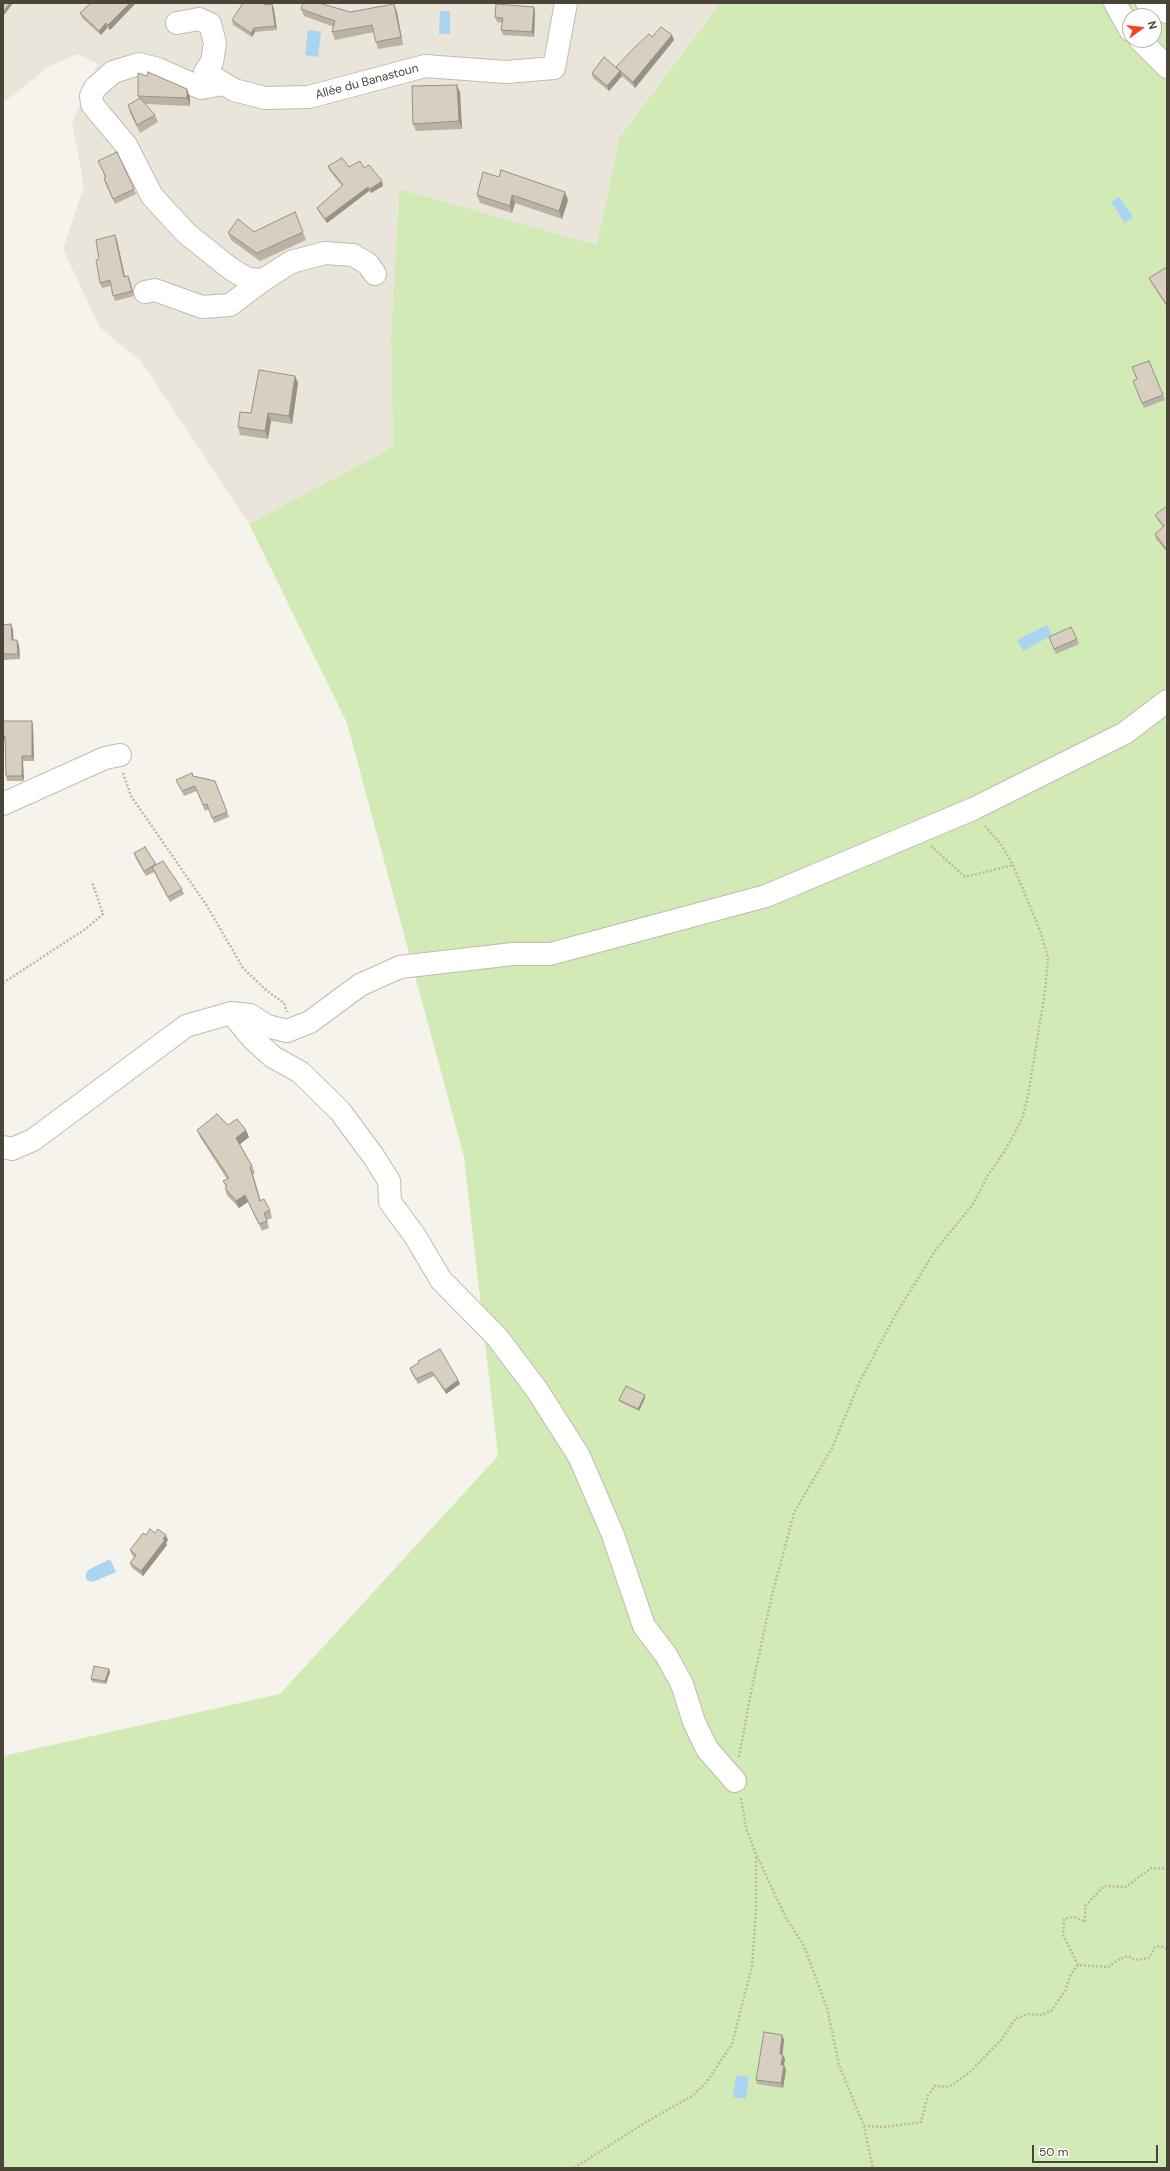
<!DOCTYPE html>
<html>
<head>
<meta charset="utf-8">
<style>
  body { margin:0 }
  #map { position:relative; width:1170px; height:2171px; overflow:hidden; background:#f6f3ec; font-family:"DM Sans",sans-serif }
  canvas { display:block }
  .frame { position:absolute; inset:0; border:4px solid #4b4439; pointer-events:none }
  .north { position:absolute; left:1122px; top:8px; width:40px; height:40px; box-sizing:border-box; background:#fff; border:1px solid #b7b4b0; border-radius:50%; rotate:75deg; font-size:11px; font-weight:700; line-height:16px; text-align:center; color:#4b4439 }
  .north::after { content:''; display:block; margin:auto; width:14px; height:18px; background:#fc3f1d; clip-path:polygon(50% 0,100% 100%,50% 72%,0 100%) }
  .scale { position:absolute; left:1032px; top:2145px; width:126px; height:18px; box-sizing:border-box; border:2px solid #4b4439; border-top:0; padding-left:5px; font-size:12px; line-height:14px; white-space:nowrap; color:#4b4439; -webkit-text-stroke:3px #fff; paint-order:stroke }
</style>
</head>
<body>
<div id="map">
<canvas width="1170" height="2171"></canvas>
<div class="frame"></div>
<div class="north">N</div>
<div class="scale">50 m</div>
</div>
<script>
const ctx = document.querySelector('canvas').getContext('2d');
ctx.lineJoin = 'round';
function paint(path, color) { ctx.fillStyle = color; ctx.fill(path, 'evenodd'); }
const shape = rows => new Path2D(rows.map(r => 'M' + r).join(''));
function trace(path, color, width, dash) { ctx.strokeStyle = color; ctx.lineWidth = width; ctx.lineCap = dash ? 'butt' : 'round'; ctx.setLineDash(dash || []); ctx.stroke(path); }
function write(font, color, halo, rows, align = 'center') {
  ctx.font = font + ' "DM Sans",sans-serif'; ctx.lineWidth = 3; ctx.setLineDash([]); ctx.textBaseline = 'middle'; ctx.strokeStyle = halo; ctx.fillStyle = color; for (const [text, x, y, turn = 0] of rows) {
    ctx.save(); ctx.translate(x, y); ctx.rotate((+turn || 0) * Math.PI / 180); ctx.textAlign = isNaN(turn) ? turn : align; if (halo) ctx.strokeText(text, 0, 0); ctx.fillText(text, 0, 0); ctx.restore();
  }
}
paint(shape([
  [3,3,720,3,619,138,597,245,399,189,391,337,393,447,249,524,141,361,100,328,63,249,84,186,72,123,98,64,78,54,51,65,3,103]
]), '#eae5da');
paint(shape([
  [720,3,1167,3,1167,2168,3,2168,3,1756,280,1694,498,1456,464,1157,347,723,249,524,393,447,391,337,399,189,597,245,619,138],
  [1130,16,1154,16,1154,40,1130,40]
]), '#d2eab5');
paint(shape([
  [440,11,450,11,450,34,439,34],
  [308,30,321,32,318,57,305,55],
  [1119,197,1133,217,1125,223,1111,202],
  [1047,625,1052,635,1023,651,1017,640],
  [110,1559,116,1572,93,1582,87,1580,85,1576,88,1570],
  [736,2075,749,2077,746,2099,733,2097]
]), '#a9d4f2');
const minor = shape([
  [1115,3,1130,30],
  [1147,3,1167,12],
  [177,23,199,19,210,24,215,43,212,62,205,72,234,90,265,98,309,97,425,66,506,72,554,68,566,3],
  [1140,40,1167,67],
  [224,84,201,88,158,69,139,64,113,72,95,88,91,96,92,104,99,113,126,145,152,196,186,233,231,269,248,279,263,280,291,262,325,253,353,255,368,264,375,274],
  [145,292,155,290,202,307,230,305,263,280],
  [3,804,105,758,120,755],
  [231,1013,253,1039,273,1057,300,1072,340,1111,374,1157,389,1181,390,1202,415,1236,441,1280,497,1337,537,1390,579,1456,613,1535,644,1626,666,1655,682,1684,694,1722,707,1749,735,1781],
  [3,1147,12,1149,33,1140,186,1026,231,1013,250,1015,267,1026,287,1031,310,1022,360,985,400,967,513,954,550,954,766,896,973,809,1125,733,1167,701]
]);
trace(minor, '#c2bbae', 24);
trace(shape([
  [123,773,131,796,207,906,243,968,266,990,284,1003,287,1012],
  [931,846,965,877,1013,865],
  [3,983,87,928,103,914,92,882],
  [739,1757,752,1687,772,1595,794,1513,832,1448,860,1381,896,1314,935,1251,973,1204,988,1175,1006,1149,1022,1119,1028,1096,1045,992,1048,958,1041,933,1013,865,1001,844,984,825],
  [741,1798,746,1828,756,1854,786,1918,804,1946,827,2008,839,2065,864,2126,873,2168],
  [1078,1965,1063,1935,1064,1919,1074,1917,1085,1922,1085,1906,1104,1886,1126,1887,1151,1868,1167,1869],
  [864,2126,884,2127,921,2122,928,2095,935,2086,949,2087,970,2072,1002,2039,1015,2019,1028,2014,1041,2015,1051,2011,1065,1991,1071,1974,1078,1965,1108,1967,1118,1960,1128,1956,1135,1960,1149,1958,1155,1947,1160,1946,1167,1949],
  [574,2168,646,2122,692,2096,706,2083,732,2044,752,1966,756,1910,756,1855]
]), '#c4b79f', 2.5, [2, 2]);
trace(minor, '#fff', 22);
paint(shape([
  [136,3,110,30,107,28,101,35,82,18,80,13],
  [272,4,274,9,277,30,255,32,252,37,233,25,232,20,264,5],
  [534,7,535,12,534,37,503,35,501,30,502,23,497,22,495,17],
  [301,9,350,12,397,12,403,45,378,49,376,42,374,32,335,40,332,32,334,27,304,16],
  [652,37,674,40,635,88,622,76,609,91,593,78,592,73,616,67],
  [460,92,462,129,416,131,413,124],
  [138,96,190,97,190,106,145,104,155,115,158,122,140,133,130,113,128,105,139,99],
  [98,161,134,189,136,194,115,204,105,183,104,178,105,177],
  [328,166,364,168,382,181,383,186,371,193,369,191,327,223,319,212,317,208,342,186,329,170],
  [483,172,568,200,562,219,515,203,512,213,480,203,477,195],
  [254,232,303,232,306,240,260,261,231,240,228,233],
  [117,240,125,277,130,281,134,296,115,301,111,286,102,288,100,283,99,259],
  [1167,267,1167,307,1151,283,1149,278],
  [1149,361,1165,400,1144,408,1133,381,1137,379],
  [295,376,298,383,292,424,271,421,268,439,240,435,238,427,251,413],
  [1167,506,1167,552,1156,539,1155,534,1163,527,1157,519,1155,515],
  [11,624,13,630,13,640,17,640,19,645,20,659,3,660,3,625],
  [1049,637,1077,639,1079,644,1056,654],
  [3,721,32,721,33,726,34,761,23,761,24,781,7,781,6,776,5,741,4,741,3,738],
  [193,776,215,781,229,817,214,823,209,809,205,811,197,791,184,796,176,780],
  [145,847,156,865,182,889,184,894,170,902,154,872,146,876,136,859,134,853],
  [228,1125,249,1137,240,1144,252,1166,255,1173,253,1174,261,1201,270,1210,272,1218,267,1220,269,1228,262,1231,248,1202,239,1208,227,1195,225,1188,226,1187,223,1181,227,1179,200,1137,197,1130],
  [418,1361,458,1380,460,1384,446,1394,434,1376,418,1384,411,1372,410,1368,419,1363],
  [645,1395,645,1398,639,1411,620,1402,619,1400],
  [155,1533,168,1540,166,1543,167,1545,143,1576,132,1568,130,1563,134,1557,132,1555,130,1550,146,1535],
  [109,1669,110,1672,106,1684,92,1682,91,1679],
  [782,2035,784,2040,782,2055,785,2059,784,2065,786,2070,783,2088,757,2084,756,2080]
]), '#bab2a6');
paint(shape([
  [10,3,13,3,4,15,3,12],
  [130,3,136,3,110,30,108,25],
  [272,4,274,9,277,30,275,26],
  [394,4,397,12,403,45,401,37],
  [534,7,535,12,534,37,532,32],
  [106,23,107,28,101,35,99,31],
  [254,28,255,32,252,37,251,33],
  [672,35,674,40,635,88,633,82],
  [620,71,622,76,609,91,607,86],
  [457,85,460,92,462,129,459,121],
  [187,89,190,97,190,106,187,98],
  [382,181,383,186,371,193,370,189],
  [368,187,369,191,327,223,325,219],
  [565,192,568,200,562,219,559,211],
  [512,195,515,203,512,213,510,206],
  [115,235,117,240,126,282,124,277],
  [128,276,130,281,134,296,132,291],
  [295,376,298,383,292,424,289,416],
  [268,413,271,421,268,439,265,431],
  [11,624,13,630,14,645,12,640],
  [17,640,19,645,20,659,18,654],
  [32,721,33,726,34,761,32,756],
  [22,756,23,761,24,781,22,776],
  [246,1130,249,1137,239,1145,236,1138],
  [245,1195,248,1202,239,1208,236,1201],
  [458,1380,460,1384,446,1394,445,1390],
  [645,1395,645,1398,639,1411,638,1409],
  [166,1535,168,1540,166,1543,167,1545,143,1576,141,1571],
  [109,1669,110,1672,106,1684,105,1681],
  [782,2035,784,2040,782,2059,780,2054],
  [783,2055,785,2059,783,2069,781,2065],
  [784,2065,786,2070,783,2088,781,2083]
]), '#979187');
const building = shape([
  [3,3,10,3,3,12,3,3],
  [91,3,130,3,108,25,106,23,99,31,80,13,91,3],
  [243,3,264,3,264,5,272,4,275,26,254,28,251,33,232,20,243,3],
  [303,3,319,3,350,12,394,4,401,37,376,42,372,25,332,32,335,21,301,9,303,3],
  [496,4,534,7,532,32,501,30,503,18,495,17,496,4],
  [661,27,672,35,633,82,616,67,635,47,649,34,652,37,661,27],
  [604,57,620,71,607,86,592,73,604,57],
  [148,72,187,89,187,98,138,96,138,73,147,76,148,72],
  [457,85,459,121,413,124,412,86,457,85],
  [140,98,155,115,137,125,128,105,140,98],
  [117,152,134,189,113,199,104,178,106,177,98,161,117,152],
  [342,158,349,167,360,161,364,168,369,165,382,181,370,189,368,187,325,219,317,208,343,185,328,166,342,158],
  [501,170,565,192,559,211,512,195,510,206,477,195,483,172,499,177,501,170],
  [295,212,303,232,257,253,228,233,238,219,254,232,295,212],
  [115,235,124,277,128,276,132,291,113,296,110,280,100,283,96,260,99,259,96,240,115,235],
  [1167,267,1167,305,1149,278,1167,267],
  [1149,361,1163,395,1142,403,1133,381,1137,379,1132,367,1149,361],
  [259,370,295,376,289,416,268,413,265,431,238,427,240,412,251,413,259,370],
  [1167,506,1167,550,1155,534,1164,526,1155,515,1167,506],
  [11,624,12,640,17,640,18,654,3,654,3,625,11,624],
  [1071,627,1077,639,1054,649,1049,637,1071,627],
  [3,721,32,721,32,756,22,756,22,776,6,776,5,736,3,736,3,721],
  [192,773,193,776,215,781,227,812,212,818,207,804,203,805,195,786,182,791,176,780,192,773],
  [145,847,156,864,144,871,134,853,145,847],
  [163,861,182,889,168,897,152,867,163,861],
  [217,1114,228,1125,237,1119,246,1130,236,1138,252,1166,250,1167,260,1201,264,1199,270,1210,264,1213,267,1221,259,1224,245,1195,236,1201,225,1188,227,1186,223,1181,229,1178,197,1130,217,1114],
  [440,1349,458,1380,445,1390,432,1372,416,1379,410,1368,419,1363,418,1361,440,1349],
  [626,1386,645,1395,638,1409,619,1400,626,1386],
  [150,1529,155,1533,158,1529,166,1535,163,1539,165,1540,141,1571,130,1563,136,1555,130,1550,143,1533,146,1535,150,1529],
  [94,1666,109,1669,105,1681,91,1679,94,1666],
  [764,2032,782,2035,780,2054,783,2055,781,2065,784,2065,781,2083,756,2080,764,2032]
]);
paint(building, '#d8cfc1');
trace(building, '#979187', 1);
write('12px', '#4b4439', '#fff', [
  ["Allée du Banastoun",367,82,-15]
]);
</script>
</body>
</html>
